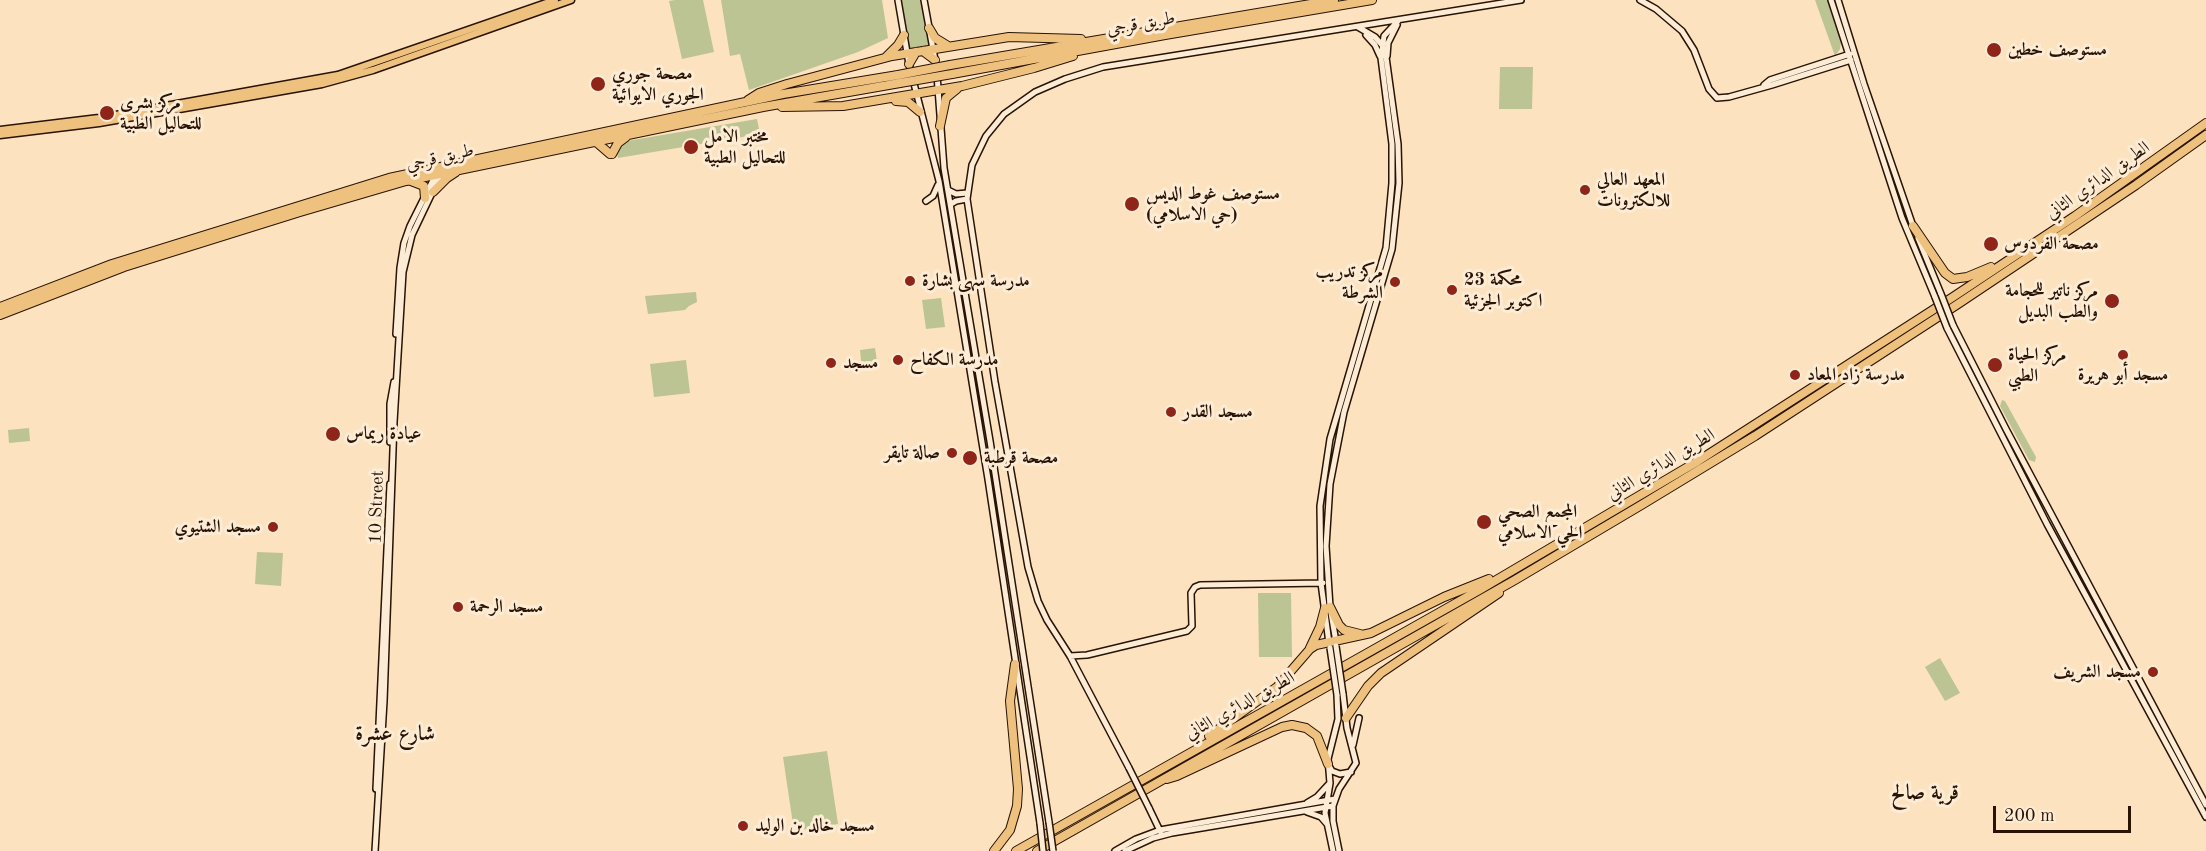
<!DOCTYPE html>
<html>
<head>
<meta charset="utf-8">
<style>
  body { margin:0 }
  #map { position:relative; width:2206px; height:851px; overflow:hidden; background:#fce2be; font-family:"Old Standard TT",serif }
  canvas { display:block }
  .scale { position:absolute; left:1993px; top:806px; width:138px; height:27px; box-sizing:border-box; border:3px solid #291304; border-top:0; padding-left:8px; font-size:18px; line-height:21px; white-space:nowrap; color:#291304; -webkit-text-stroke:4px #fdecd5; paint-order:stroke }
</style>
</head>
<body>
<div id="map">
<canvas width="2206" height="851"></canvas>
<div class="scale">200 m</div>
</div>
<script>
const ctx = document.querySelector('canvas').getContext('2d');
ctx.lineJoin = 'round';
function paint(path, color) { ctx.fillStyle = color; ctx.fill(path, 'evenodd'); }
const shape = rows => new Path2D(rows.map(r => 'M' + r).join(''));
function trace(path, color, width, dash) { ctx.strokeStyle = color; ctx.lineWidth = width; ctx.lineCap = dash ? 'butt' : 'round'; ctx.setLineDash(dash || []); ctx.stroke(path); }
function write(font, color, halo, rows, align = 'center') {
  ctx.font = font + ' "Old Standard TT",Amiri,serif'; ctx.lineWidth = 6; ctx.setLineDash([]); ctx.textBaseline = 'middle'; ctx.strokeStyle = halo; ctx.fillStyle = color; for (const [text, x, y, turn = 0] of rows) {
    ctx.save(); ctx.translate(x, y); ctx.rotate((+turn || 0) * Math.PI / 180); ctx.textAlign = isNaN(turn) ? turn : align; if (halo) ctx.strokeText(text, 0, 0); ctx.fillText(text, 0, 0); ctx.restore();
  }
}
paint(shape([
  [675,0,703,0,714,52,682,59,669,1],
  [721,0,882,0,888,38,858,52,749,90,740,54,730,56],
  [900,0,922,0,930,46,910,50],
  [1815,0,1828,0,1841,42,1840,49,1835,56],
  [1500,67,1533,67,1532,109,1499,109],
  [757,119,760,134,618,158,616,151,621,143,627,141],
  [696,292,697,302,689,306,685,310,648,314,645,296],
  [941,298,945,327,926,329,922,300],
  [875,348,878,368,862,370,860,350],
  [686,360,690,393,654,397,650,364],
  [2002,400,2005,401,2036,457,2035,462,2029,460,2000,406],
  [29,428,30,441,9,443,8,430],
  [257,552,283,553,281,586,255,584],
  [1258,593,1291,593,1292,657,1259,657],
  [1940,658,1960,693,1945,701,1925,667],
  [827,751,838,824,794,831,783,757]
]), '#bcc494');
const secondary = shape([
  [898,0,909,64,939,181,988,479,1040,823],
  [924,0,935,60],
  [1640,0,1656,9,1682,31,1694,50,1709,89,1717,98,1729,97,1772,85,1851,60],
  [1831,0,1902,218,1935,297],
  [1838,0,1864,84,1914,229],
  [1366,35,1375,45,1380,56],
  [1387,56,1388,43,1397,25],
  [937,75,944,168,990,441,1049,822],
  [1764,85,1770,80,1850,54],
  [948,190,956,194,967,193],
  [926,201,933,196,938,185],
  [951,204,956,201,967,199],
  [1918,238,1941,294],
  [1953,325,2006,429,2206,805],
  [1947,328,2047,524,2206,817],
  [396,334,400,268,404,243,410,226,436,174],
  [390,442,390,404,394,382],
  [1336,642,1330,607,1326,546,1330,484,1344,412,1392,249,1399,183,1398,144,1386,57,1382,45,1375,37,1358,27],
  [1329,643,1321,583,1320,506,1330,439,1386,248,1392,183,1392,144,1381,58,1384,36,1398,21],
  [1070,656,1087,655,1187,631,1192,626,1191,593,1195,587,1200,585,1323,583],
  [1353,745,1359,718],
  [1329,766,1332,771,1340,774,1351,772],
  [1129,768,1070,656,1047,620,1038,601,1028,567,995,382,967,199,972,165,986,136,1004,114,1035,92,1065,79,1103,67,1521,0],
  [376,789,390,484],
  [1307,803,1317,797,1329,784],
  [1149,808,1161,833],
  [1307,812,1321,817,1327,824],
  [375,851,384,701,394,422,403,272,412,235,442,172],
  [1115,851,1136,839,1160,830,1335,799],
  [1125,851,1153,838,1172,833,1333,806],
  [1333,851,1325,813,1330,783,1328,759,1338,719,1337,695],
  [1339,851,1333,821,1333,806,1339,789,1356,763,1347,728,1343,694]
]);
const primary = shape([
  [0,130,99,118,338,75,555,0],
  [0,135,99,123,322,84,373,70,571,0]
]);
const highway = shape([
  [929,28,935,38,948,46],
  [923,51,935,60],
  [886,57,898,45,904,35],
  [909,64,916,52],
  [950,65,1334,0],
  [952,74,1165,35,1372,0],
  [748,100,759,93,787,84,892,56,1009,37,1081,39],
  [896,101,908,102,920,112],
  [782,107,843,106,962,86,1034,68,1073,56],
  [940,126,946,98,957,89],
  [595,141,610,154],
  [612,154,618,143,626,137],
  [411,181,424,186,425,198],
  [433,192,447,178,456,172],
  [1913,226,1945,273,1953,279,1967,277,1991,267],
  [0,307,112,264,389,178,783,94,898,75],
  [0,315,124,267,300,212,406,181,763,107,900,83],
  [1330,607,1339,625,1344,630,1360,634],
  [1310,648,1320,627,1325,608],
  [1346,718,1368,686,1381,673,1499,593],
  [1209,736,1277,687,1310,649,1316,645,1371,633,1444,597,1489,579],
  [1167,779,1177,776,1282,727,1292,725,1306,728,1317,736,1328,764],
  [994,851,1010,830,1017,806,1018,789,1010,701,1015,664],
  [1016,851,1481,589,1698,461,1953,297,2075,216,2206,123],
  [1037,851,1515,580,1643,504,1755,436,1958,304,2136,185,2206,135]
]);
trace(secondary, '#291304', 8);
trace(primary, '#291304', 9);
trace(highway, '#291304', 10);
trace(secondary, '#fdecd5', 5);
trace(primary, '#eec17f', 6);
trace(highway, '#eec17f', 8);
const secondaryBridge = shape([
  [1941,294,1953,325],
  [1935,297,1947,328],
  [1336,646,1343,694],
  [1330,648,1337,695],
  [1129,768,1149,808],
  [1049,822,1053,851],
  [1040,823,1043,851]
]);
const highwayBridge = shape([
  [898,75,950,65],
  [900,83,952,74]
]);
trace(secondaryBridge, '#291304', 8, []);
trace(highwayBridge, '#291304', 10, []);
trace(secondaryBridge, '#fdecd5', 5);
trace(highwayBridge, '#eec17f', 8);
for (const [x, y, r, color] of [
  [1994,50,8,"#8f2418"],
  [598,84,8,"#8f2418"],
  [107,113,8,"#8f2418"],
  [691,147,8,"#8f2418"],
  [1585,190,6,"#8f2418"],
  [1132,204,8,"#8f2418"],
  [1991,244,8,"#8f2418"],
  [910,281,6,"#8f2418"],
  [1395,282,6,"#8f2418"],
  [1452,290,6,"#8f2418"],
  [2112,301,8,"#8f2418"],
  [2123,355,6,"#8f2418"],
  [898,360,6,"#8f2418"],
  [831,363,6,"#8f2418"],
  [1995,365,8,"#8f2418"],
  [1795,375,6,"#8f2418"],
  [1171,412,6,"#8f2418"],
  [333,434,8,"#8f2418"],
  [952,453,6,"#8f2418"],
  [970,458,8,"#8f2418"],
  [1484,522,8,"#8f2418"],
  [273,527,6,"#8f2418"],
  [458,607,6,"#8f2418"],
  [2153,672,6,"#8f2418"],
  [743,826,6,"#8f2418"]
]) { const dot = new Path2D(); dot.arc(x, y, r, 0, 2 * Math.PI); ctx.fillStyle = color; ctx.fill(dot); trace(dot, '#fdecd5', 2); }
write('18px', '#291304', '#fdecd5', [
  ["طريق قرجي",1141,24,-10],
  ["طريق قرجي",440,158,-13],
  ["الطريق الدائري الثاني",2098,181,-35],
  ["الطريق الدائري الثاني",1661,465,-31],
  ["10 Street",377,507,-88],
  ["الطريق الدائري الثاني",1240,706,-29]
]);
write('bold 18px', '#291304', '#fdecd5', [
  ["مستوصف خطين",2008,50],
  ["مصحة جوري",612,74],
  ["الجوري الايوائية",612,95],
  ["مركز بشرى",120,103],
  ["للتحاليل الطبية",120,124],
  ["مختبر الامل",704,137],
  ["للتحاليل الطبية",704,158],
  ["المعهد العالي",1597,180],
  ["للالكترونات",1597,201],
  ["مستوصف غوط الديس",1146,194],
  ["(حي الاسلامي)",1146,215],
  ["مصحة الفردوس",2004,244],
  ["مركز تدريب",1383,272,"right"],
  ["الشرطة",1383,293,"right"],
  ["محكمة 23",1464,280],
  ["اكتوبر الجزئية",1464,301],
  ["مدرسة سهى بشارة",922,281],
  ["مركز ناتير للحجامة",2098,291,"right"],
  ["والطب البديل",2098,312,"right"],
  ["مركز الحياة",2008,355],
  ["الطبي",2008,376],
  ["مدرسة الكفاح",910,360],
  ["مسجد",843,363],
  ["مدرسة زاد المعاد",1807,375],
  ["مسجد أبو هريرة",2123,375,"center"],
  ["مسجد القدر",1183,412],
  ["عيادة ريماس",346,434],
  ["صالة تايقر",940,453,"right"],
  ["مصحة قرطبة",984,458],
  ["المجمع الصحي",1498,512],
  ["الحي الاسلامي",1498,533],
  ["مسجد الشتيوي",261,527,"right"],
  ["مسجد الرحمة",470,607],
  ["مسجد الشريف",2141,672,"right"],
  ["مسجد خالد بن الوليد",755,826]
], 'left');
write('bold 21px', '#291304', '#fdecd5', [
  ["شارع عشرة",395,734],
  ["قرية صالح",1925,793]
]);
</script>
</body>
</html>
